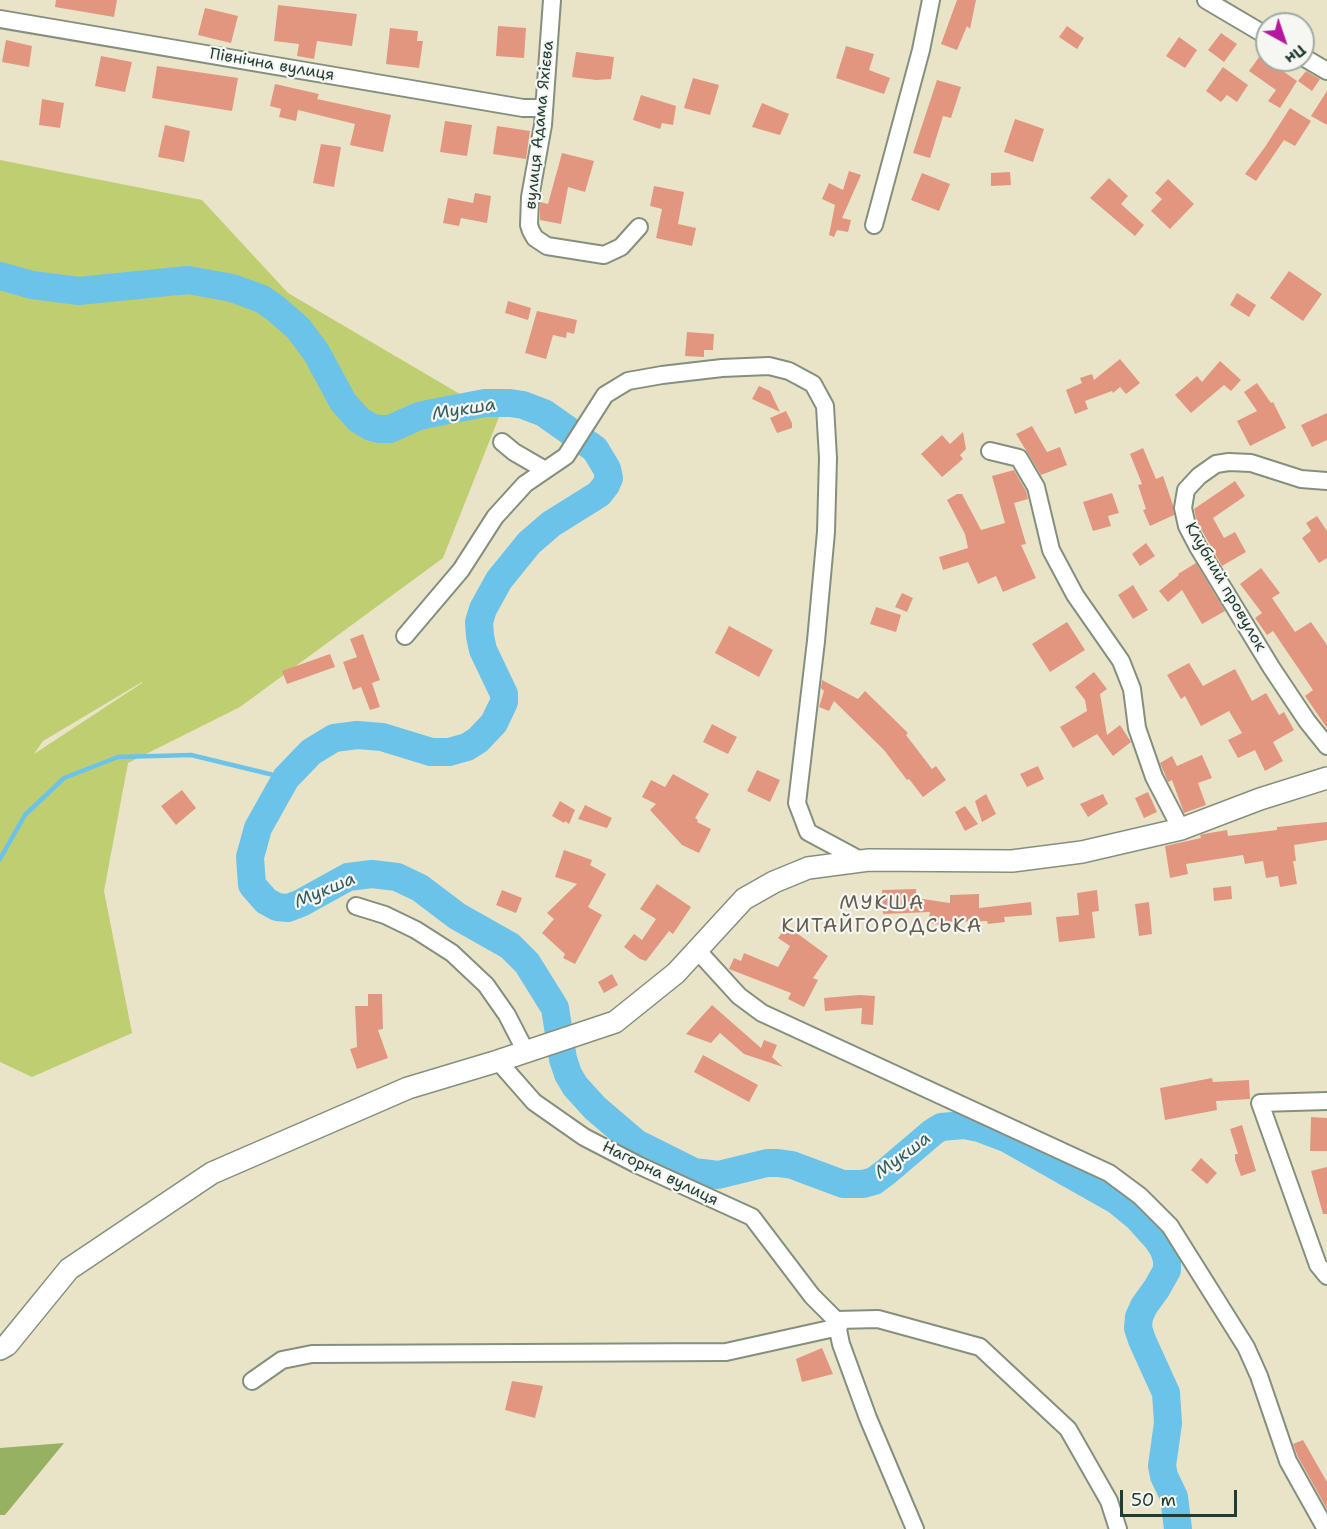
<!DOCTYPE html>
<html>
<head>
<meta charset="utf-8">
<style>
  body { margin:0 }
  #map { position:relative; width:1327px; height:1529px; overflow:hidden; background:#e9e4c7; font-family:"Shantell Sans",sans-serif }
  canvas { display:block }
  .north { position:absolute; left:1255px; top:12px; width:60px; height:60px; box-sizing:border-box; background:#f6f6f2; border:2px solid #a0aca6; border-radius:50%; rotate:140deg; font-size:16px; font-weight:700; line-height:24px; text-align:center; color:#1f3d34 }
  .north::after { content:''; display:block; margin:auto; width:21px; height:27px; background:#b5179e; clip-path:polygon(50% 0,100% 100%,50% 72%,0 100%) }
  .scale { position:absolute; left:1120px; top:1490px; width:117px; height:27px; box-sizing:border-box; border:3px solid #1f3d34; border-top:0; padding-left:8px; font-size:18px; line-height:21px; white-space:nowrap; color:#1f3d34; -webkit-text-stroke:4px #f6f6f2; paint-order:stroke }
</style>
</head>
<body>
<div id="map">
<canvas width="1327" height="1529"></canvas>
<div class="north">Пн</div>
<div class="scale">50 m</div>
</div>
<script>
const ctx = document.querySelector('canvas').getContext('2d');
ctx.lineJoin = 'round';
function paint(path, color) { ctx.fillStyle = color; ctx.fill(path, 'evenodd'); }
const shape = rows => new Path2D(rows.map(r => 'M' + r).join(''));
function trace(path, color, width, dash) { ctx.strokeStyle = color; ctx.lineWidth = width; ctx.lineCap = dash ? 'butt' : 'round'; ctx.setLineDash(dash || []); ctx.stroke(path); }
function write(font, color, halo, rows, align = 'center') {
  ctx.font = font + ' "Shantell Sans",sans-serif'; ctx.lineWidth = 4.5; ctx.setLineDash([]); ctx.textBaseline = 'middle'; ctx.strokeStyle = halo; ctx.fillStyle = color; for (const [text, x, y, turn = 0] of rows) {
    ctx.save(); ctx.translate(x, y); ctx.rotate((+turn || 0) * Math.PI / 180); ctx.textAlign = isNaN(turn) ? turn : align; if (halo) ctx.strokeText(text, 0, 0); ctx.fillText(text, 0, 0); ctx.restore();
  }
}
paint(shape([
  [0,160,202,200,288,293,499,417,443,558,240,707,128,763,104,891,132,1033,32,1077,0,1062],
  [142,682,142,683,34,754,43,741]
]), '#bfce71');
paint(shape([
  [64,1443,5,1515,0,1515,0,1448]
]), '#97b163');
trace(shape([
  [0,859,25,815,64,778,118,757,191,755,286,778]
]), '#6cc3e9', 4.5);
trace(shape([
  [0,276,32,285,79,291,188,280,232,288,262,299,275,308,298,328,316,352,343,402,359,420,371,427,379,429,390,429,419,416,433,413,485,403,510,403,523,405,544,413,595,449,607,469,609,478,606,485,599,494,551,524,529,543,499,580,483,609,479,622,480,636,483,650,504,694,504,702,494,723,478,740,467,747,449,752,431,752,382,737,357,735,334,738,311,752,286,778,258,828,250,857,252,885,266,901,277,907,288,908,301,903,348,877,372,874,397,877,420,888,457,916,510,946,527,963,555,1008,563,1059,568,1074,575,1086,595,1108,636,1143,694,1172,718,1175,767,1163,778,1163,792,1165,843,1184,863,1184,874,1181,886,1172,933,1132,941,1127,964,1125,979,1128,1008,1139,1116,1200,1138,1218,1157,1239,1164,1250,1167,1260,1167,1270,1157,1288,1144,1306,1139,1317,1138,1328,1142,1340,1166,1393,1168,1423,1162,1466,1164,1476,1174,1497,1178,1529]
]), '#6cc3e9', 28);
paint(shape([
  [56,0,117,0,114,17,55,7],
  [957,0,976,0,970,29,967,26,957,50,941,44],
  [278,5,357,14,352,46,317,41,314,59,297,56,299,44,274,41],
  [205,8,238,16,231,43,198,35],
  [498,26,526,28,524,58,496,56],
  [1067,26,1084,38,1077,49,1059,37],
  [390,28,418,31,417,41,423,41,419,68,386,64],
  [1221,33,1237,44,1224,62,1208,50],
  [1179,37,1197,50,1185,68,1166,56],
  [6,40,32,46,29,67,2,62],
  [846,46,874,54,869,70,890,78,884,94,836,78],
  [1267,46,1267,60,1297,81,1280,108,1268,101,1276,90,1249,71],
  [576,52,614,57,611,79,596,80,572,77],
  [101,56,132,62,125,92,95,86],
  [157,66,238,78,232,111,152,98],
  [1223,67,1248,85,1237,102,1227,95,1221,102,1206,91],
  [1306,71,1320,79,1312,91,1298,81],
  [693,78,719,85,710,115,684,108],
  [937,80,961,87,951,118,943,116,930,158,913,153],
  [275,84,319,94,317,99,391,115,383,152,350,145,355,124,298,110,296,121,279,117,281,109,270,106],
  [1327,91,1327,125,1311,116],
  [641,95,676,106,673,125,662,123,660,129,633,120],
  [42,99,64,103,60,128,39,125],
  [762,103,789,114,780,135,752,127],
  [1290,108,1311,121,1295,146,1284,140,1256,181,1245,174,1265,147],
  [1015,119,1044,129,1033,162,1004,152],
  [445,121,472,125,467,156,440,152],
  [165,125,190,131,184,162,158,157],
  [497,126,530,131,526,159,493,154],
  [321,144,341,147,334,187,313,183],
  [562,153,594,161,585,192,568,187,561,224,540,220,540,202,548,204],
  [849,171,861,175,842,218,851,220,848,232,837,230,834,237,829,235,835,205,822,199,829,183,843,190],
  [1010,172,1011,185,991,186,991,173],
  [922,173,950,184,939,211,911,200],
  [1109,178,1128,196,1121,204,1144,225,1135,236,1090,198],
  [1168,179,1194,204,1170,229,1151,211,1162,199,1155,193],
  [654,186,684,192,678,224,696,228,692,246,656,238,662,209,650,206],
  [475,193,491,196,487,223,461,218,459,226,443,223,448,198,473,203],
  [1289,271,1322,294,1303,321,1270,298],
  [1237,293,1256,305,1249,317,1230,305],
  [508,301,531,308,528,320,505,313],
  [537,311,577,320,574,334,567,332,566,338,553,335,546,359,525,353],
  [687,332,714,334,713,350,704,350,704,357,685,356],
  [1120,359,1140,383,1126,394,1120,387,1113,393,1112,391,1085,401,1088,409,1075,414,1066,390,1082,383,1080,378,1092,374,1094,380],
  [1220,361,1241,380,1231,391,1224,385,1191,413,1175,395,1197,376,1202,382],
  [1257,383,1271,403,1273,402,1286,428,1250,446,1237,421,1257,411,1244,392],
  [759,386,770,391,780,412,752,399],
  [786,411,792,423,792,428,777,433,770,418],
  [1327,413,1327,440,1312,447,1301,425],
  [1032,426,1047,452,1060,447,1067,465,1041,475,1016,434],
  [963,432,966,449,960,455,963,459,942,477,921,454,942,435,950,444],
  [1143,448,1156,479,1163,476,1173,505,1174,515,1150,526,1143,510,1146,509,1138,485,1142,484,1130,454],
  [1014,470,1026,491,1028,499,1014,503,1026,544,1021,545,1036,578,1003,592,996,576,978,584,968,562,943,570,939,557,968,548,965,534,947,500,957,494,962,494,981,530,1005,523,992,476],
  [1235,481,1245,496,1213,518,1224,538,1235,532,1246,552,1222,566,1197,522,1194,509],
  [1112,493,1119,513,1108,516,1111,526,1093,531,1083,502],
  [1317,516,1327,531,1327,558,1319,563,1302,538,1311,531,1306,523],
  [1146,543,1155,556,1140,566,1132,554],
  [1196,563,1225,611,1202,624,1182,590,1168,602,1159,591,1179,575,1178,574],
  [1261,568,1280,593,1272,598,1295,632,1311,622,1327,645,1327,728,1305,696,1313,690,1273,631,1267,635,1255,618,1262,613,1240,584],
  [1133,585,1148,610,1133,619,1118,595],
  [902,593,913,598,907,612,895,607],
  [876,607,901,615,896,632,870,624],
  [1067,622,1085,650,1050,672,1032,644],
  [729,626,773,650,759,677,715,653],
  [363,634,380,680,372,683,380,707,370,710,361,687,353,690,343,662,357,657,350,639],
  [330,654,335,667,287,684,282,671],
  [1189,663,1203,686,1235,669,1252,701,1266,693,1279,715,1284,712,1294,730,1273,742,1283,761,1265,771,1255,750,1238,758,1228,740,1242,733,1229,711,1201,726,1185,696,1181,699,1167,675],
  [1094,672,1107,689,1100,694,1107,735,1120,725,1131,742,1113,756,1097,734,1073,748,1060,727,1087,711,1085,700,1075,687],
  [822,680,858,699,865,691,908,733,906,735,932,769,936,766,946,780,923,797,909,779,907,780,884,750,834,701,829,711,819,707,824,691,821,688],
  [712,724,737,737,728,754,703,742],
  [1202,755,1212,778,1198,783,1206,805,1184,813,1172,780,1168,782,1160,763,1172,756,1177,766],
  [1038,766,1044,779,1027,787,1020,774],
  [757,770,780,780,770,802,747,791],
  [673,774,709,794,695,818,698,820,697,822,711,829,699,853,682,845,650,810,656,804,642,797,651,780,665,787],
  [182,790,196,808,176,825,161,806],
  [1148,792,1157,812,1144,818,1135,798],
  [986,794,996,814,982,822,975,801],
  [1103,794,1108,804,1088,817,1080,804],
  [560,801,575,810,569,824,565,821,564,823,552,816],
  [585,805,612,818,607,828,578,819],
  [965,806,978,824,965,831,955,812],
  [1327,822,1327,840,1294,845,1296,861,1293,861,1297,884,1280,887,1278,876,1266,878,1263,861,1245,864,1243,855,1186,864,1188,874,1170,878,1165,846,1201,838,1200,835,1204,834,1227,830,1228,836,1277,830,1277,827],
  [564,850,592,860,590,865,606,874,588,907,602,915,575,964,563,958,565,954,542,933,554,919,547,913,577,884,555,877],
  [657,884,691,907,673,934,669,931,646,961,640,959,624,947,634,934,642,940,656,919,640,909],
  [1231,886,1232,899,1214,901,1213,888],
  [916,889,916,898,950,903,950,895,979,894,979,908,1031,902,1032,915,1004,917,1005,922,988,924,987,921,940,922,940,925,928,923,930,912,883,914,882,890],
  [502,890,522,898,516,913,496,905],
  [1097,890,1099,911,1092,912,1095,938,1059,942,1056,917,1079,915,1077,893],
  [1149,902,1152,934,1139,936,1135,904],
  [787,926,828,956,813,978,818,980,804,1007,788,999,791,993,729,969,734,958,741,961,744,953,778,967,790,946,778,938],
  [612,974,618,985,604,993,598,982],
  [368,994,382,994,383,1029,378,1030,388,1058,357,1069,350,1049,357,1047,355,1006,368,1006],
  [859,995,875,996,873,1025,861,1024,862,1008,825,1011,824,998],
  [712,1005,761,1048,764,1040,777,1045,772,1057,783,1067,744,1054,720,1033,711,1043,686,1034],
  [703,1055,758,1085,749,1102,694,1072],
  [1212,1078,1213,1082,1249,1080,1250,1099,1216,1101,1217,1110,1165,1120,1160,1088],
  [1311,1117,1327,1118,1327,1151,1310,1151],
  [1242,1125,1256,1171,1241,1176,1235,1160,1235,1154,1238,1154,1230,1129],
  [1201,1158,1217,1173,1207,1184,1191,1170],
  [1327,1167,1327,1214,1323,1214,1311,1171],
  [822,1348,833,1374,802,1382,796,1359],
  [512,1381,543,1386,535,1418,505,1410],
  [1303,1440,1327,1482,1327,1509,1298,1457,1293,1444]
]), '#e29680');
const minor = shape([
  [552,0,543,125,530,197,529,225,531,231,535,238,547,246,604,255,621,247,639,227],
  [1206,0,1267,36],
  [0,19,523,108,544,108],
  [1303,57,1327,71],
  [874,225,921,50,931,0],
  [502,442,514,452,545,470],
  [990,451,1019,458,1036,487,1051,550,1075,595,1121,661,1132,689,1137,728,1154,777,1181,829],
  [1327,481,1301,479,1251,463,1229,462,1216,464,1199,476,1186,490,1183,508,1187,526,1198,547,1271,667,1307,721,1327,746],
  [405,636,461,570,495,517,525,484,566,456,605,395,628,381,662,375,722,368,769,366,789,371,813,384,825,406,828,458,826,532,816,641,797,803,808,832,862,861],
  [356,906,385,915,416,930,452,953,486,985,507,1015,526,1052],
  [697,950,739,996,762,1013,1109,1173,1140,1196,1170,1226,1246,1347,1259,1376,1288,1461,1326,1529],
  [498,1061,534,1102,584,1137,638,1165,752,1217,812,1296,836,1320,878,1319,980,1347,1068,1429,1109,1501,1118,1529],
  [1327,1101,1260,1103,1318,1265,1327,1276],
  [836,1320,841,1344,868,1418,915,1529],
  [252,1381,282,1360,312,1354,726,1352,839,1327]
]);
const major = shape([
  [0,1349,7,1345,69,1269,212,1173,408,1088,498,1061,615,1022,676,973,744,899,774,882,808,868,869,860,1012,861,1082,852,1181,829,1260,799,1327,778]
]);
trace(minor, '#84907e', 20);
trace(major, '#84907e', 24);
trace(minor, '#fff', 16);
trace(major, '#fff', 21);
write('16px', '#1f3d34', '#f6f6f2', [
  ["Північна вулиця",272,65,10],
  ["вулиця Адама Яхієва",540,125,-84],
  ["Клубний провулок",1225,587,60],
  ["Нагорна вулиця",660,1174,26]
]);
write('italic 18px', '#325e61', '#f6f6f2', [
  ["Мукша",464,410,-9],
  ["Мукша",325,891,-23],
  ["Мукша",903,1156,-37]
]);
ctx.letterSpacing = '1.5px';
write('20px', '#635c4f', '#f6f6f2', [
  ["МУКША",882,904],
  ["КИТАЙГОРОДСЬКА",882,927]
]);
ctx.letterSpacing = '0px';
</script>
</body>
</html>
